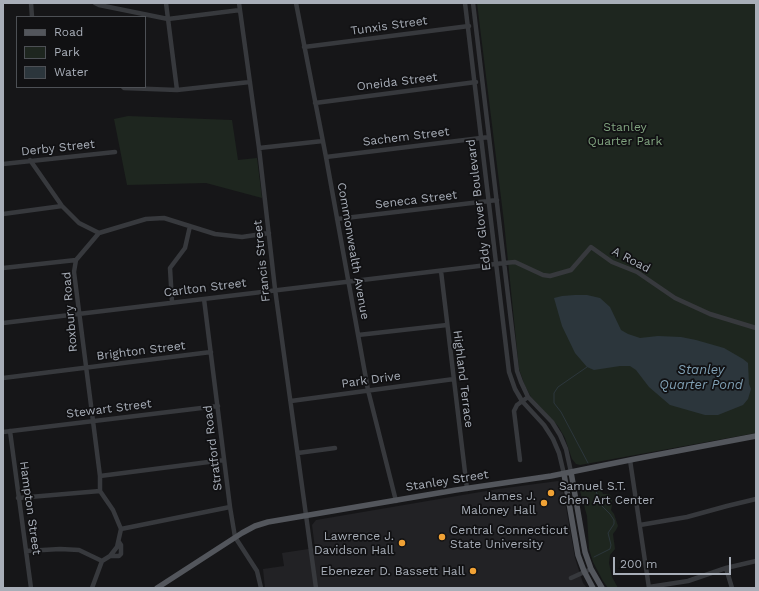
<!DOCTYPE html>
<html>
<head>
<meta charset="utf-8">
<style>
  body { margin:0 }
  #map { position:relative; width:759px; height:591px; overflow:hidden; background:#161618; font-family:"Work Sans",sans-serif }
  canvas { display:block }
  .frame { position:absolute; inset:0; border:4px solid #a8aeb8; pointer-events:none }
  .legend { position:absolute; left:16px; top:16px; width:130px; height:72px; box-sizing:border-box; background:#111113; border:1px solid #4d5055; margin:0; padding:5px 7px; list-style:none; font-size:12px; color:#a8aeb8 }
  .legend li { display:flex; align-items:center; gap:8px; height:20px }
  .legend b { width:20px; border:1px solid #4d5055 }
  .scale { position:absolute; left:613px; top:557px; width:118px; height:18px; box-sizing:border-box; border:2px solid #a8aeb8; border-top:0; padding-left:5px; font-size:12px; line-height:14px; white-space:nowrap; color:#a8aeb8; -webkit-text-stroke:3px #111113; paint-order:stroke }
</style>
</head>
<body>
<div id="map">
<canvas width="759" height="591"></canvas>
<div class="frame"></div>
<ul class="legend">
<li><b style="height:5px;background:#53565c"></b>Road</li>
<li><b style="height:11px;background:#1e261f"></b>Park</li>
<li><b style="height:11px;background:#2c363c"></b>Water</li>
</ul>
<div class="scale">200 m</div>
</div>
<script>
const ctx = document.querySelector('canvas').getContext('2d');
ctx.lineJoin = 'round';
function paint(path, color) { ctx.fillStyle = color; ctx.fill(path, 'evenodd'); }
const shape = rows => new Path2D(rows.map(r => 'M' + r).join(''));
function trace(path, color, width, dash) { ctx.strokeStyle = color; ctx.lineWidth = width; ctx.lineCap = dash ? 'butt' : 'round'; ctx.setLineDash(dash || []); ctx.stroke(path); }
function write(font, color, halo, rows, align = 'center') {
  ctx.font = font + ' "Work Sans",sans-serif'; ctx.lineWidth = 3.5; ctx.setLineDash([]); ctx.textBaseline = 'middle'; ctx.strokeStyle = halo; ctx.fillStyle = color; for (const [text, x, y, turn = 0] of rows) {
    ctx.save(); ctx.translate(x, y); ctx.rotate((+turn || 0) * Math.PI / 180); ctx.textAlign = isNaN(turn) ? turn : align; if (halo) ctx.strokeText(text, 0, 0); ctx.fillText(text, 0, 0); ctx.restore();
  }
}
paint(shape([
  [558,481,562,485,575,558,583,583,587,588,265,588,263,569,284,566,282,553,315,548,312,525,316,520,498,489]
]), '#222225');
paint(shape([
  [477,3,756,3,756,433,580,465,576,464,572,459,565,438,558,426,531,397,525,386,519,369,504,222],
  [128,116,232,120,238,160,257,158,262,198,206,183,127,185,114,119],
  [597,487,600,487,603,494,609,494,612,497,612,505,611,510,614,514,618,526,616,530,613,534,615,549,610,555,609,563,612,577,618,588,608,588,603,581,593,562,589,549,587,516,580,491,581,490,592,490]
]), '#1e261f');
paint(shape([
  [575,295,587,295,600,298,610,307,621,330,628,334,640,338,658,336,681,337,696,340,724,348,743,359,748,363,749,384,751,389,748,399,743,405,718,415,705,415,670,405,649,387,636,370,630,366,620,366,594,370,587,367,575,353,562,326,554,298,562,296]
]), '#2c363c');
trace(shape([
  [587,367,558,387,554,393,554,403,561,412,588,463],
  [594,557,610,549,611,545,608,533,614,524,614,520,610,514,601,505,596,491]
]), '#2c363c', 1);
trace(shape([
  [31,3,32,17],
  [95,3,99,5,168,19,240,10],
  [166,3,177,90],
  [239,3,259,148,275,289,316,588],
  [296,3,326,157,368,390,396,501],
  [465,3,509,372,515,389,522,401,544,425,553,439,559,453,564,474],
  [473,3,517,371,521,382,528,397,552,422,560,435,566,449,571,472],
  [304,47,469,26],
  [123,87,124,88,177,90,250,82],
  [315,103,476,82],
  [259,148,323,141],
  [326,157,489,137],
  [30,160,62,206,79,223,99,233],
  [3,164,115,152],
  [3,214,62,206],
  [337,219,497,200],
  [3,268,76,260],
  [441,271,467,489],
  [204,299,230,507,235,537,257,571,261,588],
  [172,302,170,268,185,248,190,226],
  [3,323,504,263,515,262,543,275,550,276,571,270,591,247,612,262,637,272,675,298,710,314,756,328],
  [358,335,447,325],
  [3,378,211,352],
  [291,401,454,379],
  [10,431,31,588],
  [3,432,218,406],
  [298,453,335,448],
  [520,460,514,411,517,405,528,397],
  [630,460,649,588],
  [100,476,224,460],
  [18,498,100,491],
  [640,525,687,517,727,506,756,499],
  [121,529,230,507],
  [26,551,60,549,79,550,102,561],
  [110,556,119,556,121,554,121,545,119,542],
  [726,568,732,588],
  [571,578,591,569],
  [649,587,688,581,726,568,756,561],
  [92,588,102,561,110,556,117,547,121,529,113,510,100,491,100,476,74,272,76,260,99,233,146,219,164,218,215,234,242,237,269,233]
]), '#37393d', 4.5);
trace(shape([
  [571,472,585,552,591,569,602,588],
  [564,474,578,555,584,571,593,588],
  [157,588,242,533,255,526,268,522,456,490,551,476,635,459,756,436]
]), '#53565c', 5.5);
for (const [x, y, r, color] of [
  [551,493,4,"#f1a235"],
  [544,503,4,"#f1a235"],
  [442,537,4,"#f1a235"],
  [402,543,4,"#f1a235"],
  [473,571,4,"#f1a235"]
]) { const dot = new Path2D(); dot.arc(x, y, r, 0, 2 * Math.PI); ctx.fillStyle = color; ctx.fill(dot); trace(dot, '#111113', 1.5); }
write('12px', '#a8aeb8', '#111113', [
  ["Tunxis Street",389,26,-8],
  ["Oneida Street",397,82,-7],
  ["Sachem Street",406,137,-7],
  ["Derby Street",58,148,-6],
  ["Seneca Street",416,200,-7],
  ["Eddy Glover Boulevard",479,205,-97],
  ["Commonwealth Avenue",353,251,80],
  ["A Road",631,260,28],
  ["Francis Street",262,261,-96],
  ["Carlton Street",205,288,-7],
  ["Roxbury Road",70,312,-95],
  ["Brighton Street",141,351,-7],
  ["Highland Terrace",463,379,83],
  ["Park Drive",371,380,-8],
  ["Stewart Street",109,409,-7],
  ["Stratford Road",213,448,-97],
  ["Stanley Street",447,481,-9],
  ["Hampton Street",30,508,82]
]);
write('12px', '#80a37f', '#111113', [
  ["Stanley",625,127],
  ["Quarter Park",625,141]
]);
write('12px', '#a8aeb8', '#111113', [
  ["Samuel S.T.",559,486,"left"],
  ["Chen Art Center",559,500,"left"],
  ["James J.",536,496],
  ["Maloney Hall",536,510],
  ["Central Connecticut",450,530,"left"],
  ["State University",450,544,"left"],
  ["Lawrence J.",394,536],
  ["Davidson Hall",394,550],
  ["Ebenezer D. Bassett Hall",465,571]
], 'right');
write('italic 13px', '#7f9fb3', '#111113', [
  ["Stanley",701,370],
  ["Quarter Pond",701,385]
]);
</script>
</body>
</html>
